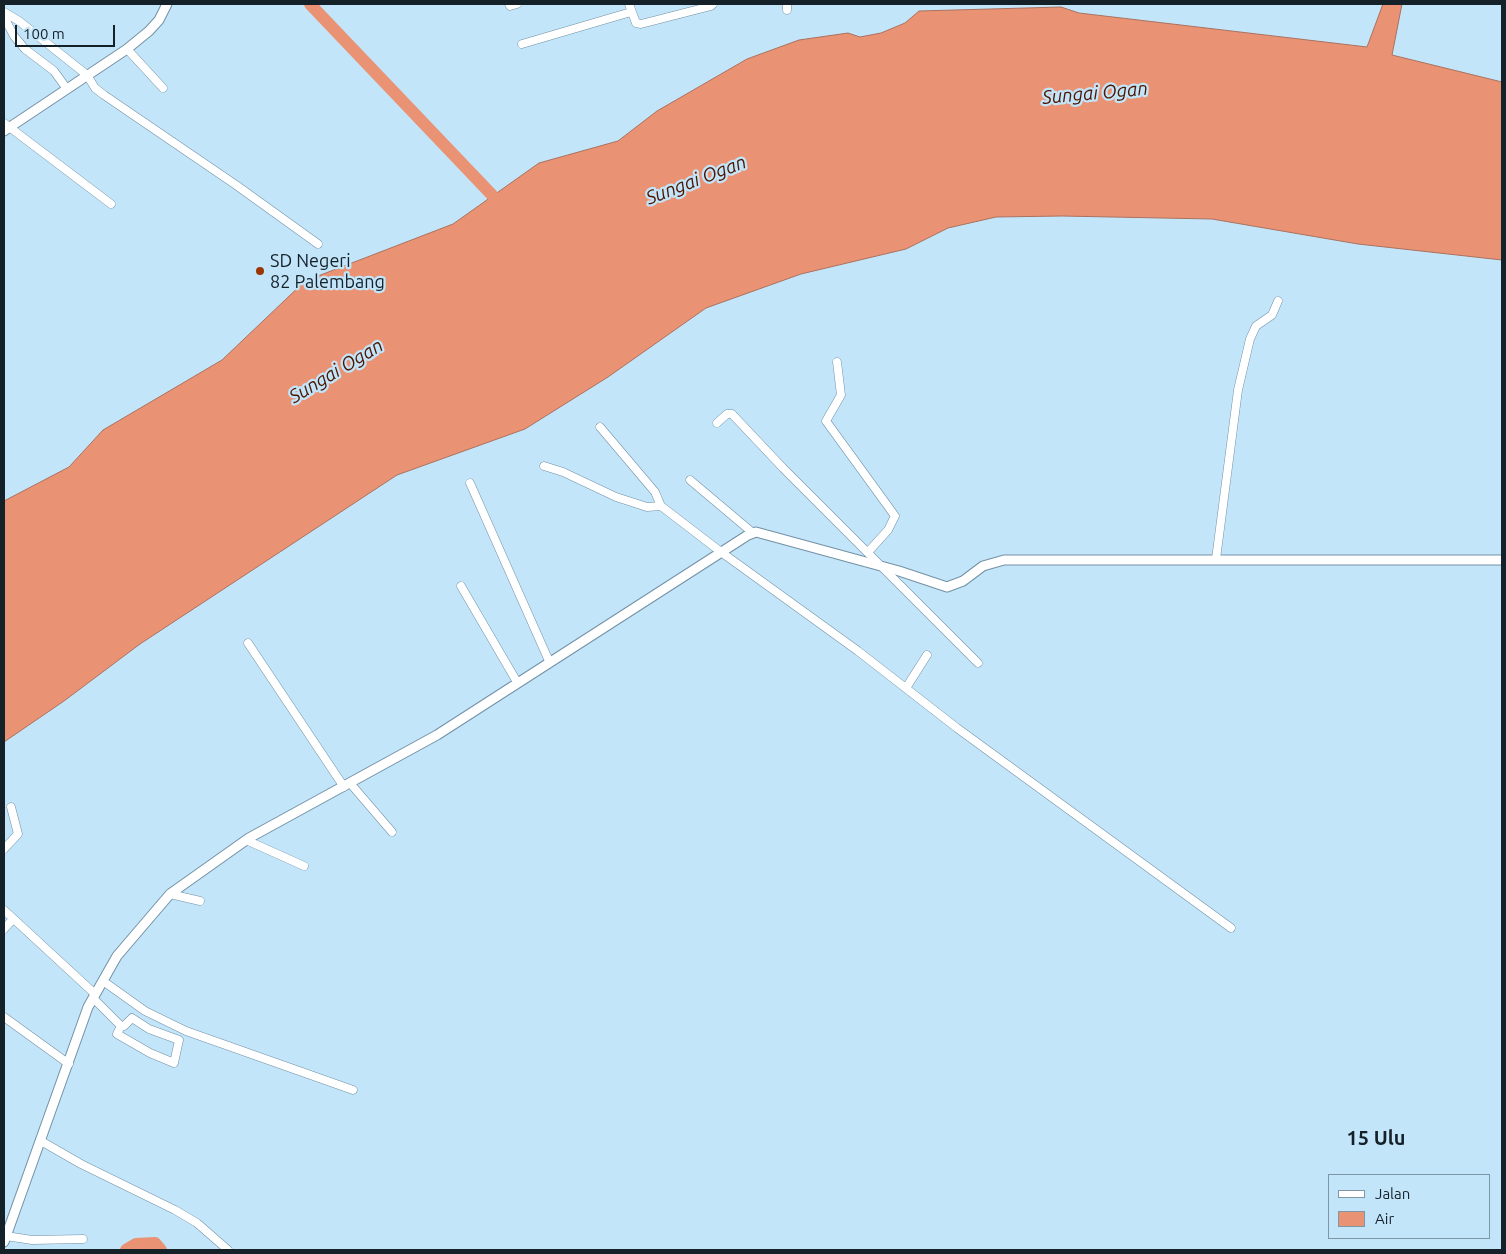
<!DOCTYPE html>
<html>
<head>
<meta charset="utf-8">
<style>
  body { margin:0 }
  #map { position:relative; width:1506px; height:1254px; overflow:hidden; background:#c3e5fa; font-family:Ubuntu,sans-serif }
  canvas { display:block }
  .frame { position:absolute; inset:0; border:5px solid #152129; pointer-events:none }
  .legend { position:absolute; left:1328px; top:1174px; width:162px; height:65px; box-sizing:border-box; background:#c3e5fa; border:1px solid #7d97a6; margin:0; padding:6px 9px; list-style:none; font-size:15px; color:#152129 }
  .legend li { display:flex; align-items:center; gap:10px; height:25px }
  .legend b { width:25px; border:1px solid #7d97a6 }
  .scale { position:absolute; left:15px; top:25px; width:100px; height:22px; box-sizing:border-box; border:2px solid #152129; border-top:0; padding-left:6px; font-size:15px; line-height:18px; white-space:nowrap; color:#152129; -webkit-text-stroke:4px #c3e5fa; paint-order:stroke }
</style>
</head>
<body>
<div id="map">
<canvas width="1506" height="1254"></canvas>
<div class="frame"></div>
<ul class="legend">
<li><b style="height:6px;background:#fff"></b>Jalan</li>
<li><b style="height:14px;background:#ea9374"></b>Air</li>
</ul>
<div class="scale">100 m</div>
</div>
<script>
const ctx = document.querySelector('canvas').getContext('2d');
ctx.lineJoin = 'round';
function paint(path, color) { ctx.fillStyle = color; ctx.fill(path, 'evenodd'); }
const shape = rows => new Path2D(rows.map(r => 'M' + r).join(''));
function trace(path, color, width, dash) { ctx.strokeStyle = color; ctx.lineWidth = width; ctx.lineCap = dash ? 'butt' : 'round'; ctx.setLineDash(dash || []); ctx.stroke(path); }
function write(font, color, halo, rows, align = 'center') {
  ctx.font = font + ' Ubuntu,sans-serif'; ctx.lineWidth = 4.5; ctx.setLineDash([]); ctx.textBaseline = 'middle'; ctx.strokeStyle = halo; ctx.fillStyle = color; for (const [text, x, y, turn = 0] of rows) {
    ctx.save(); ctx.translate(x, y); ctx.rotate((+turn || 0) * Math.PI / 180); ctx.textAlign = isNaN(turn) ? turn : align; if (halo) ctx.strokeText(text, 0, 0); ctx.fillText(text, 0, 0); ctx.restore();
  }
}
const water = shape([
  [1383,4,1402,4,1392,55,1502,82,1502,260,1358,244,1212,219,1062,216,996,217,948,228,906,249,801,274,706,308,608,377,525,429,397,475,140,644,64,701,4,742,4,501,69,467,103,430,222,360,305,281,453,224,539,163,618,141,657,111,747,59,799,40,848,33,860,37,881,33,905,23,919,11,1061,7,1079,13,1367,47,1383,4]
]);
paint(water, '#ea9374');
trace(water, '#aa715e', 1);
trace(shape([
  [310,4,492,195],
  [126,1250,136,1244,155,1243,161,1250]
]), '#ea9374', 12);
const minor = shape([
  [509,4,510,6,517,4],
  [629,4,636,23,641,24,711,6,713,4],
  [787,4,787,10],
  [4,12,19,21,87,75,95,88,104,95,236,185,318,244],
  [4,17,14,36,25,49,54,71,67,89],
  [522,44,631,12],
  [127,49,163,88],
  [4,123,111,204],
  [837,362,841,395,826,421,895,516,888,530,868,552],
  [717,423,727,414,732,414,783,468,978,663],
  [600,427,655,492,661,506,721,552,858,651,957,728,1231,928],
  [544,466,563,472,616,497,647,507,661,506],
  [690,480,753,533],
  [470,483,549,661],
  [1216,559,1238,390,1250,339,1256,326,1272,315,1278,301],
  [461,586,517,682],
  [248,643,344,787],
  [906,688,927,655],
  [350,783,392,832],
  [246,840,304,866],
  [4,849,18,834,11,807],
  [170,894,200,901],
  [4,910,95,994],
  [4,929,13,919],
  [103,981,145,1011,186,1031,353,1090],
  [93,998,121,1026,117,1034,150,1053,174,1063,179,1040,149,1029,132,1018,124,1026,121,1026],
  [4,1017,69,1064],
  [41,1141,81,1164,175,1210,197,1223,228,1250],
  [6,1236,32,1240,83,1239]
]);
const tertiary = shape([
  [4,131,127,49,149,31,159,20,167,4],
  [4,1242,88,1007,117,956,170,894,249,838,437,735,748,535,756,532,899,571,947,587,963,581,983,566,1004,560,1502,560]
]);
trace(minor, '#7291a5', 9);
trace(tertiary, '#7291a5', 11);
trace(minor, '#fff', 8);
trace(tertiary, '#fff', 9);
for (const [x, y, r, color] of [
  [260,271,5,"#9a3604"]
]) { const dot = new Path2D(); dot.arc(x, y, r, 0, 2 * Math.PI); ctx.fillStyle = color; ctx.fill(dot); trace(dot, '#c3e5fa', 2); }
write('18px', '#152129', '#c3e5fa', [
  ["SD Negeri",270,261],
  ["82 Palembang",270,282]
], 'left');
write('italic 19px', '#4c1601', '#c3e5fa', [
  ["Sungai Ogan",1095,93,-5],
  ["Sungai Ogan",696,180,-21],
  ["Sungai Ogan",336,371,-31]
]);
write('bold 20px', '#152129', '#c3e5fa', [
  ["15 Ulu",1376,1138]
]);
</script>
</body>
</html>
